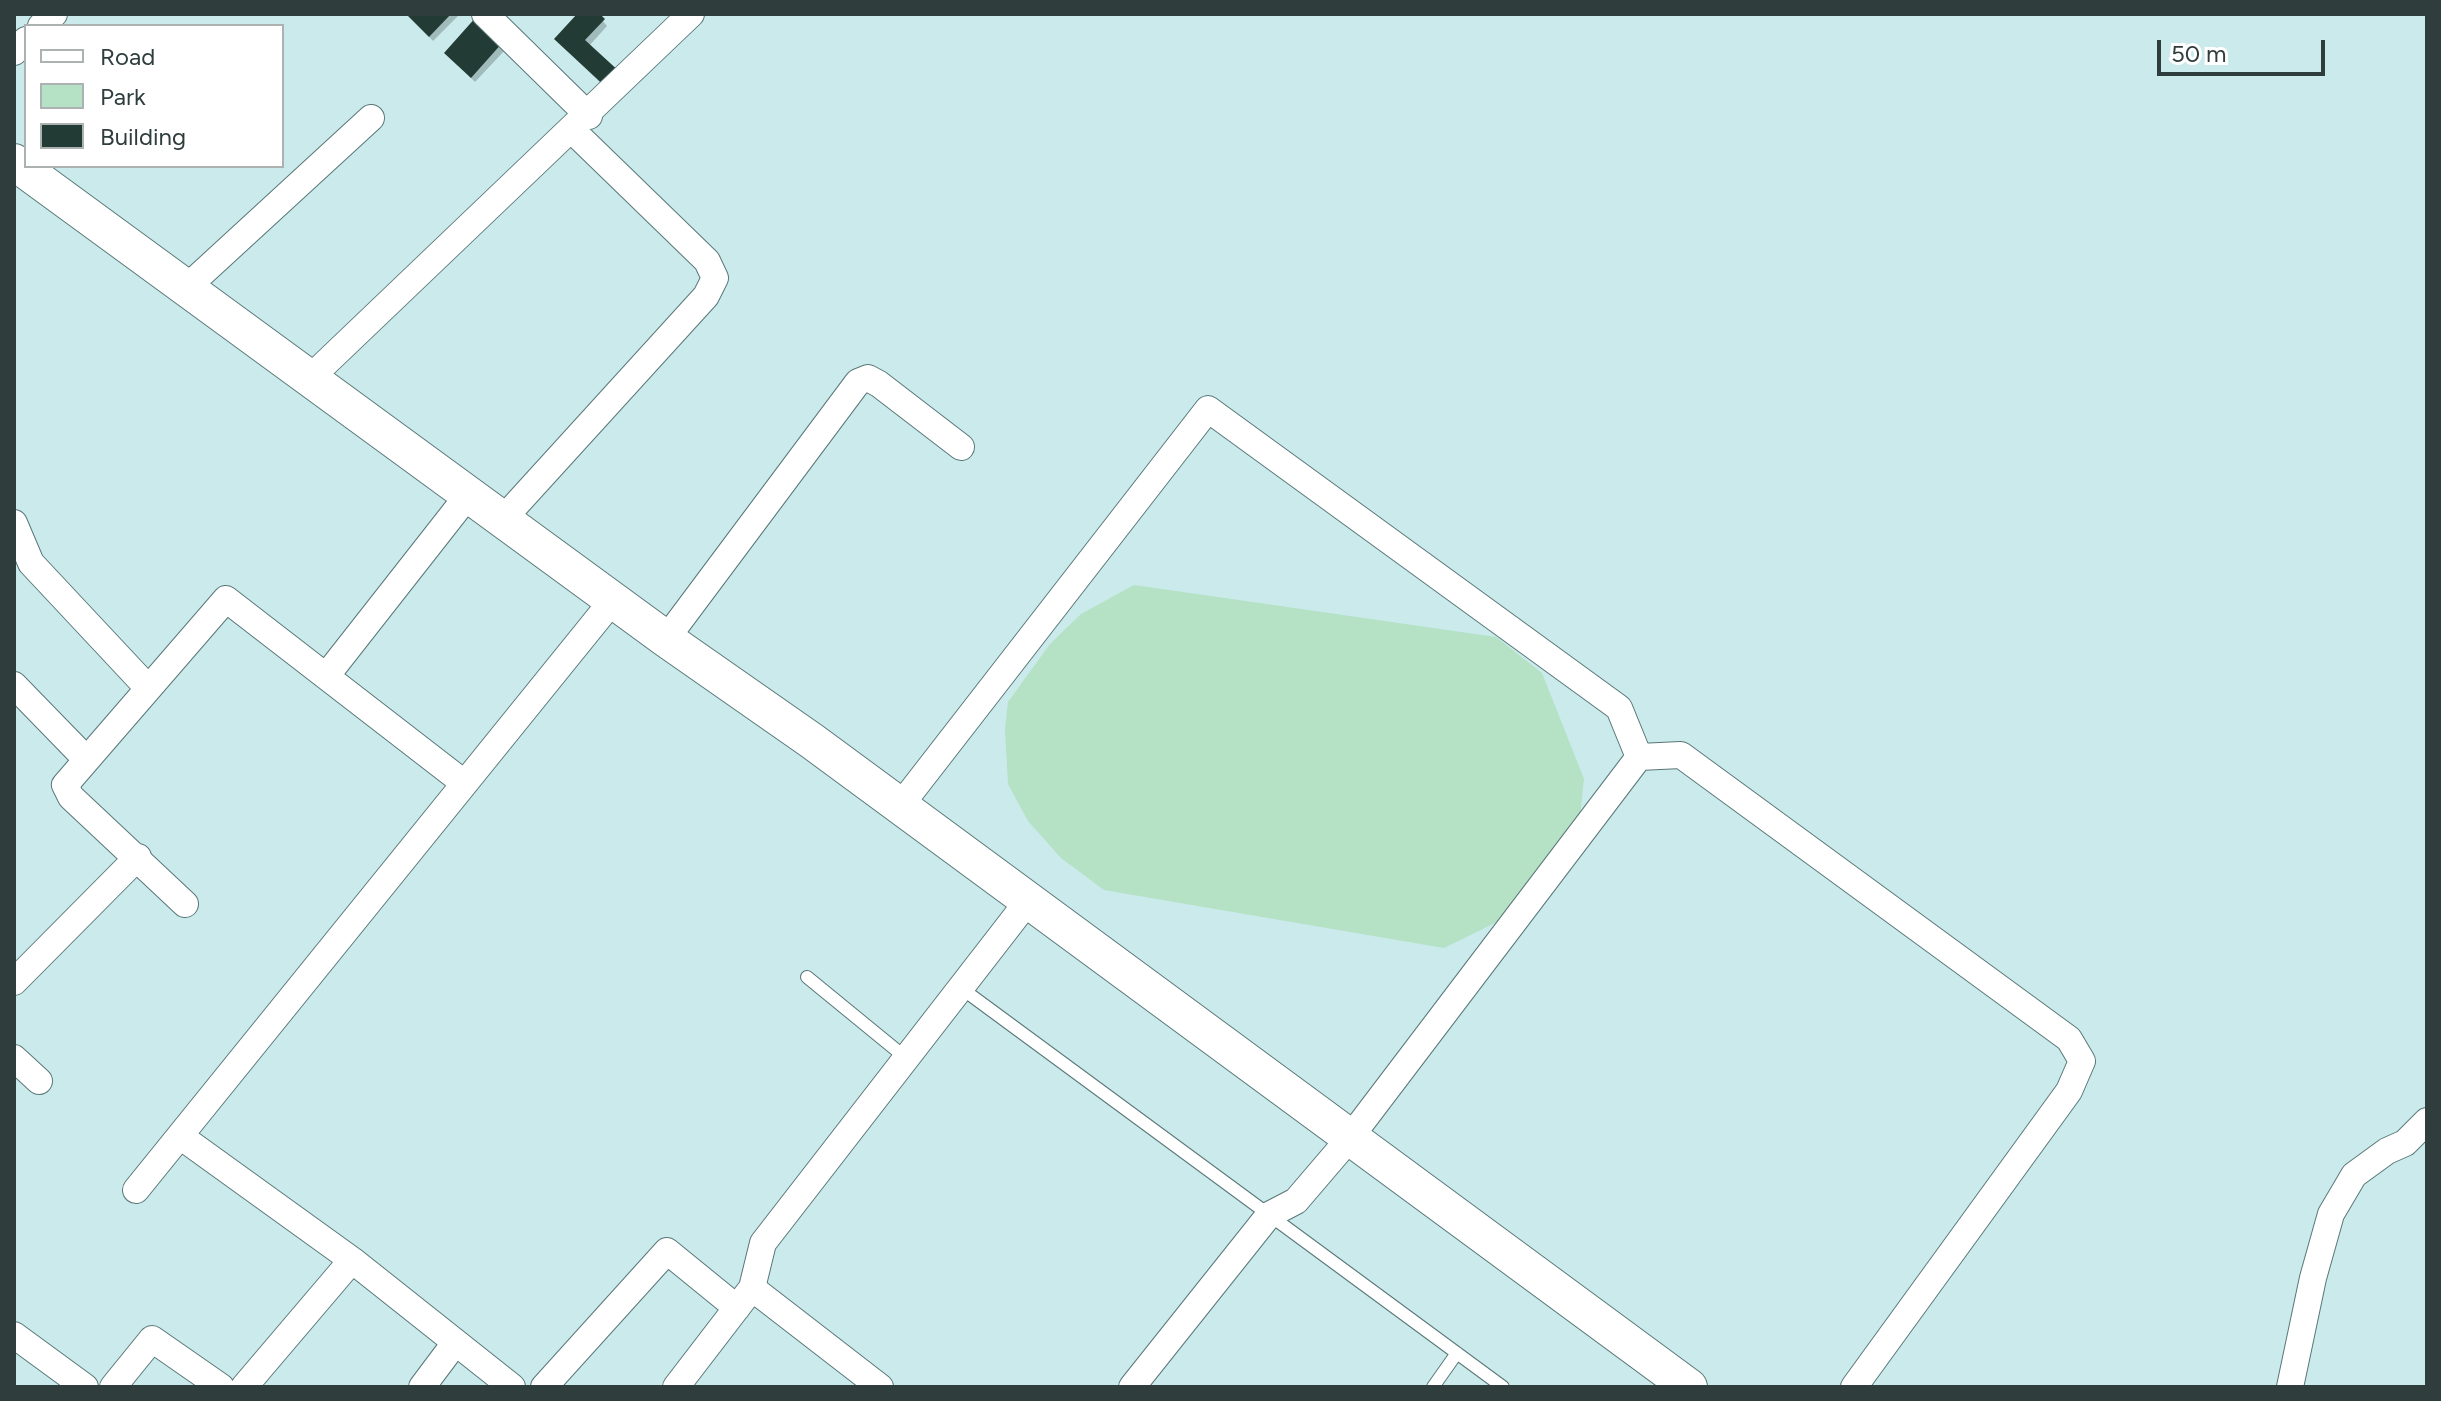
<!DOCTYPE html>
<html>
<head>
<meta charset="utf-8">
<style>
  body { margin:0 }
  #map { position:relative; width:2441px; height:1401px; overflow:hidden; background:#caeaeb; font-family:Figtree,sans-serif }
  canvas { display:block }
  .frame { position:absolute; inset:0; border:16px solid #303d3d; pointer-events:none }
  .legend { position:absolute; left:24px; top:24px; width:260px; height:144px; box-sizing:border-box; background:#fff; border:2px solid #acb1b1; margin:0; padding:10px 14px; list-style:none; font-size:24px; color:#303d3d }
  .legend li { display:flex; align-items:center; gap:16px; height:40px }
  .legend b { width:40px; border:2px solid #acb1b1 }
  .scale { position:absolute; left:2157px; top:40px; width:168px; height:36px; box-sizing:border-box; border:4px solid #303d3d; border-top:0; padding-left:10px; font-size:24px; line-height:28px; white-space:nowrap; color:#303d3d; -webkit-text-stroke:6px #fff; paint-order:stroke }
</style>
</head>
<body>
<div id="map">
<canvas width="2441" height="1401"></canvas>
<div class="frame"></div>
<ul class="legend">
<li><b style="height:10px;background:#fff"></b>Road</li>
<li><b style="height:22px;background:#b5e1c4"></b>Park</li>
<li><b style="height:22px;background:#223b35"></b>Building</li>
</ul>
<div class="scale">50 m</div>
</div>
<script>
const ctx = document.querySelector('canvas').getContext('2d');
ctx.lineJoin = 'round';
function paint(path, color) { ctx.fillStyle = color; ctx.fill(path, 'evenodd'); }
const shape = rows => new Path2D(rows.map(r => 'M' + r).join(''));
function trace(path, color, width, dash) { ctx.strokeStyle = color; ctx.lineWidth = width; ctx.lineCap = dash ? 'butt' : 'round'; ctx.setLineDash(dash || []); ctx.stroke(path); }
paint(shape([
  [1134,585,1496,637,1542,673,1584,779,1579,826,1505,918,1444,948,1104,890,1061,858,1028,821,1008,784,1005,729,1008,702,1050,644,1081,614]
]), '#b5e1c4');
paint(shape([
  [460,14,433,41,409,15,410,14],
  [580,14,597,14,607,26,589,46,612,94,556,40],
  [477,19,506,49,475,82,446,53]
]), '#0003');
paint(shape([
  [406,14,451,14,429,37],
  [577,14,600,14,605,19,585,40,622,74,608,89,554,39],
  [477,16,504,41,471,78,444,53]
]), '#223b35');
const lane = shape([
  [807,977,906,1058],
  [961,988,1503,1387],
  [1433,1387,1457,1353]
]);
const street = shape([
  [485,14,589,116],
  [41,26,54,14],
  [14,52,26,40],
  [186,288,371,118],
  [310,378,691,14],
  [503,519,706,296,715,278,707,261,573,131],
  [14,523,31,563,148,688],
  [666,639,858,382,868,378,879,384,961,447],
  [327,675,469,494],
  [14,685,86,759],
  [900,806,1208,409,1619,708,1639,757],
  [185,904,71,797,65,785,226,599,464,783],
  [14,982,138,857],
  [14,1058,39,1081],
  [180,1136,352,1260,512,1387],
  [136,1190,613,600],
  [752,1288,880,1387],
  [14,1335,85,1387],
  [113,1387,152,1339,221,1387],
  [244,1387,352,1260],
  [422,1387,455,1343],
  [544,1387,667,1251,737,1308],
  [676,1387,752,1288,763,1243,1028,901],
  [1132,1387,1269,1215,1296,1201,1349,1139,1639,757,1681,755,2069,1039,2082,1061,2069,1091,1854,1387],
  [2290,1387,2313,1278,2331,1214,2354,1175,2387,1151,2405,1143,2427,1121]
]);
const secondary = shape([
  [14,162,666,639,812,741,1689,1387]
]);
trace(lane, '#5a7778', 14);
trace(street, '#5a7778', 28);
trace(secondary, '#5a7778', 38);
trace(lane, '#fff', 12);
trace(street, '#fff', 26);
trace(secondary, '#fff', 36);
</script>
</body>
</html>
